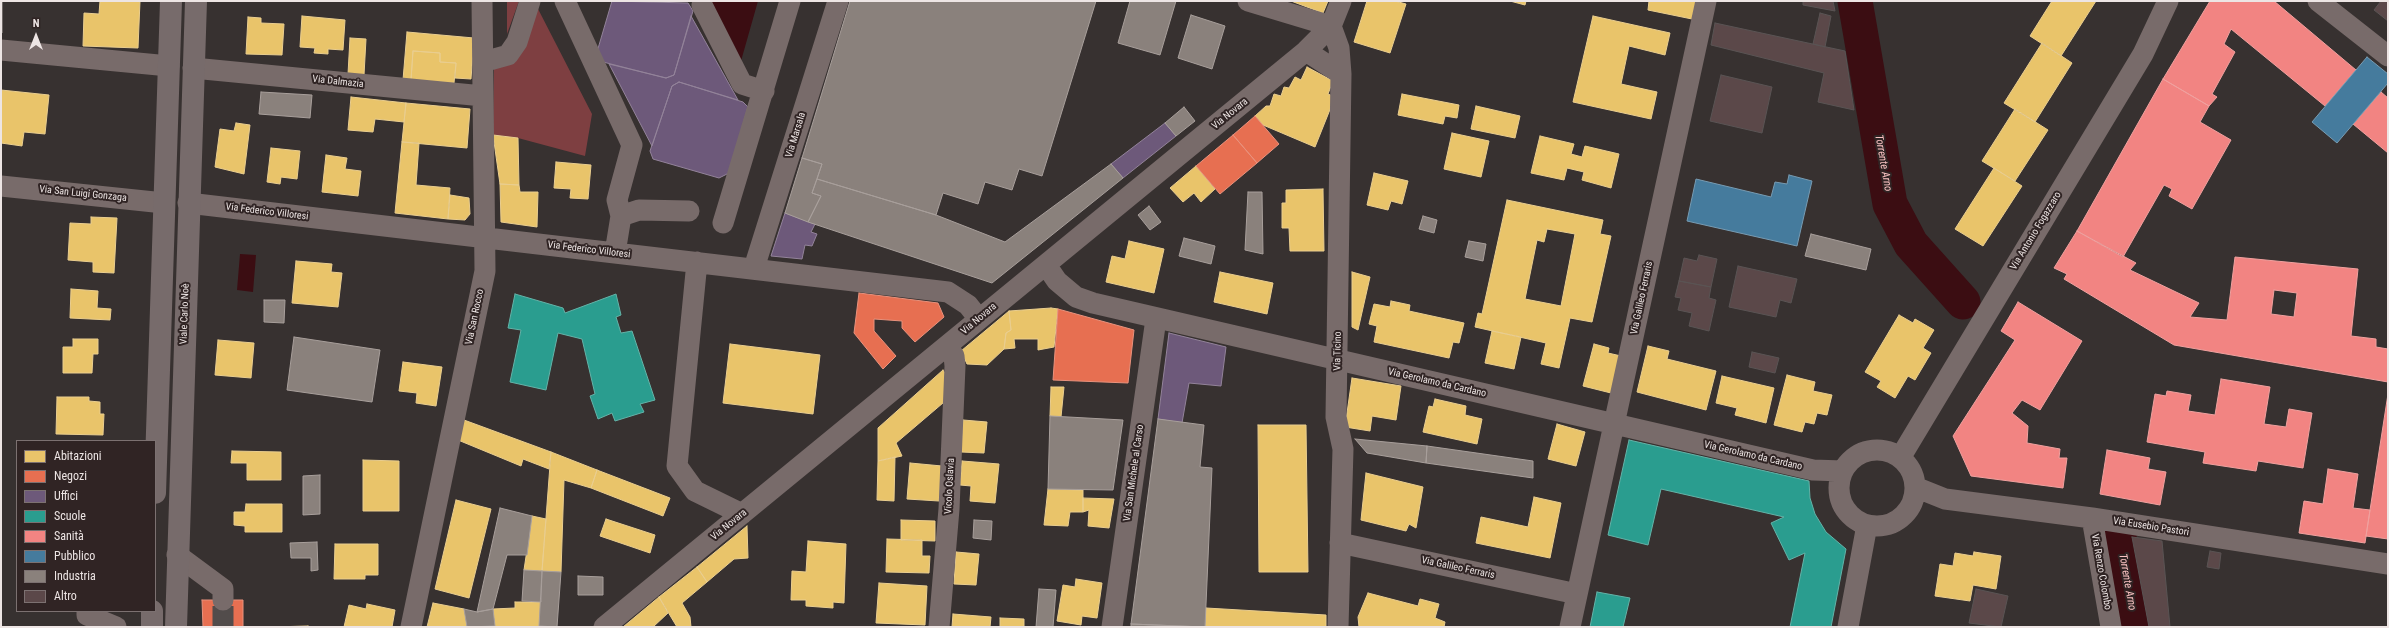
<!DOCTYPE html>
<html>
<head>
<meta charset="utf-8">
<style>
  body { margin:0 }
  #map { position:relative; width:2389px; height:628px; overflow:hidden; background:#373130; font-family:"Roboto Condensed",sans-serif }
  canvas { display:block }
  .frame { position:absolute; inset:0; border:2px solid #ede5e4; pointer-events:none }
  .legend { position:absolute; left:16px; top:440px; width:140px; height:172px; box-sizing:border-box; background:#302424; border:1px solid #7c7171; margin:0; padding:5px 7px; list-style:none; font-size:12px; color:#ede5e4 }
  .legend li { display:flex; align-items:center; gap:8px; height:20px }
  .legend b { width:20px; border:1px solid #7c7171 }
  .north { position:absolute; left:16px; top:16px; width:40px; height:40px; -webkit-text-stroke:3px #302424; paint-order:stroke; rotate:0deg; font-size:11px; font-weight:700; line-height:16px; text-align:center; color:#ede5e4 }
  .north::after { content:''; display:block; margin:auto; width:14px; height:18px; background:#ede5e4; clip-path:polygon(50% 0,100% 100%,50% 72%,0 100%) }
</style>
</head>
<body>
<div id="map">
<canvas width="2389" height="628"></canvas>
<div class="frame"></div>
<ul class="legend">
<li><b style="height:11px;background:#e9c46a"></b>Abitazioni</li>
<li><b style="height:11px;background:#e76f51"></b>Negozi</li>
<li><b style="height:11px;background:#6d597a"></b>Uffici</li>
<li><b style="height:11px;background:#2a9d8f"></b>Scuole</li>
<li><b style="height:11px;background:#f28482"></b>Sanità</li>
<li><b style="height:11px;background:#457b9d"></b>Pubblico</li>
<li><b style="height:11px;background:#8a817c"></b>Industria</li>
<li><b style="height:11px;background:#5b4849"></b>Altro</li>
</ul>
<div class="north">N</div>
</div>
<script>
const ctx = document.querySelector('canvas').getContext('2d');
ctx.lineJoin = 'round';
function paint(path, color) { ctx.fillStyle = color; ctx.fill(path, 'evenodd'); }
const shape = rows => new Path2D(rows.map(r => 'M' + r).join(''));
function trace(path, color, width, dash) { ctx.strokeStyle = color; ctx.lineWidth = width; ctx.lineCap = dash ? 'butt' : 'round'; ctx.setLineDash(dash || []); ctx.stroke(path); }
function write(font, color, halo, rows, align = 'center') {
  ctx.font = font + ' "Roboto Condensed",sans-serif'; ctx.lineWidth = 4; ctx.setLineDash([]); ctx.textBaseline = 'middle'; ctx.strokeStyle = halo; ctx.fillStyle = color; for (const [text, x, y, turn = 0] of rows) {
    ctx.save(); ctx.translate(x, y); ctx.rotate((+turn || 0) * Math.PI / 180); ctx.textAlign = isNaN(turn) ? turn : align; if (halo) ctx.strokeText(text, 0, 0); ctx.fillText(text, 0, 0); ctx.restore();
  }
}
paint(shape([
  [507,1,519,1,507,34],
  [536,5,592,114,585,156,518,138,493,135,494,68]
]), '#7e3f41');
paint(shape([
  [709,1,758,1,741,61],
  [240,254,256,255,253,292,237,290]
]), '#3b0d12');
const homes = shape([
  [100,1,140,1,138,48,83,46,84,13,99,14,100,1],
  [1291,1,1328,1,1323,13,1291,1],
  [1367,1,1395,1,1406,4,1390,53,1354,42,1367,1],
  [1510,1,1526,1,1525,5,1510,1],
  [1649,1,1696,1,1692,19,1648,10,1649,1],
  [2052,1,2096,1,2061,56,2030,36,2052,1],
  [302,16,345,20,343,50,328,49,328,54,314,53,315,48,300,47,302,16],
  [1593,16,1670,33,1665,55,1629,46,1621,84,1657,92,1651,119,1573,102,1593,16],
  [248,17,261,18,261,23,284,24,282,55,246,54,248,17],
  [407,32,474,38,471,79,455,78,456,63,440,62,440,53,413,51,411,80,403,80,407,32],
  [350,38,366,39,364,75,348,74,350,38],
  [2042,43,2072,63,2035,122,2004,103,2042,43],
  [413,51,440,53,440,62,456,63,454,83,411,80,413,51],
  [1307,67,1333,81,1328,94,1335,97,1315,147,1263,125,1255,116,1266,106,1270,106,1274,94,1281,96,1284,87,1289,88,1295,77,1301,80,1307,67],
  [1,90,49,95,45,134,24,132,22,146,1,143,1,90],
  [1402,94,1459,105,1457,118,1445,116,1443,124,1398,115,1402,94],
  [351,97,406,103,404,122,375,119,373,132,348,130,351,97],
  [406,103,470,109,467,148,402,142,406,103],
  [1476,106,1520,116,1515,138,1471,129,1476,106],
  [2015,109,2048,130,2015,181,1982,161,2015,109],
  [236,123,250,125,244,174,215,167,220,129,234,131,236,123],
  [1452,133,1489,141,1481,177,1444,169,1452,133],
  [493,135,518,138,519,185,500,184,493,135],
  [1540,136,1574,144,1571,154,1582,157,1585,146,1619,154,1611,188,1582,180,1584,172,1567,168,1564,180,1531,173,1540,136],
  [402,142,419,143,416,185,450,188,448,219,395,213,402,142],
  [271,148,300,151,297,179,281,177,280,184,267,182,271,148],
  [326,155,347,158,345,169,361,171,358,196,322,192,326,155],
  [556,162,591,165,588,199,570,198,571,189,554,188,556,162],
  [1196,166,1215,189,1201,202,1194,193,1183,202,1170,188,1196,166],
  [1994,168,2022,186,1983,246,1955,229,1994,168],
  [1374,173,1408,181,1402,204,1391,201,1388,210,1367,205,1374,173],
  [500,184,519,185,520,192,538,192,537,227,501,222,500,184],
  [1323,189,1324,251,1290,251,1289,228,1282,228,1282,203,1286,203,1286,190,1323,189],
  [450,195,469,198,470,214,465,220,448,219,450,195],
  [1507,200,1603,220,1600,234,1611,236,1592,322,1570,318,1559,368,1541,364,1546,343,1475,327,1478,313,1482,314,1507,200],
  [1547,229,1575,234,1561,306,1525,299,1537,240,1544,242,1547,229],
  [91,217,117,218,114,273,93,272,93,262,68,260,70,223,91,224,91,217],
  [1129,241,1164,249,1154,293,1106,282,1112,256,1125,259,1129,241],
  [296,261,332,264,331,272,342,273,338,307,292,303,296,261],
  [1220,272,1273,283,1267,314,1214,302,1220,272],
  [1352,272,1370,277,1358,330,1352,327,1352,272],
  [71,289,98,291,97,308,111,309,110,320,70,318,71,289],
  [1391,301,1410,305,1409,311,1464,323,1459,343,1453,342,1449,358,1374,342,1377,326,1369,324,1374,304,1390,307,1391,301],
  [1051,308,1058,309,1054,347,1038,350,1038,339,1014,339,1015,348,1004,349,1006,333,1011,330,1009,311,1051,308],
  [1009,311,1011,330,1006,333,1004,349,987,365,967,364,961,351,1009,311],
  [1899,315,1913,323,1915,319,1934,330,1923,348,1931,353,1915,380,1908,376,1895,398,1877,387,1881,381,1865,372,1899,315],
  [1492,331,1521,337,1514,369,1485,363,1492,331],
  [73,339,98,339,98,354,93,354,92,373,63,373,63,347,73,347,73,339],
  [218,340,254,343,251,378,215,375,218,340],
  [730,344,820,355,813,414,723,403,730,344],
  [1594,344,1609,348,1608,353,1621,356,1611,393,1583,386,1594,344],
  [1648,346,1669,351,1667,359,1716,371,1706,410,1637,392,1648,346],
  [403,362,442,367,436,406,416,403,417,393,399,391,403,362],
  [943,370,951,383,950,397,896,443,902,456,878,461,878,428,943,370],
  [1787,375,1815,382,1813,391,1832,395,1827,415,1817,413,1814,424,1805,422,1802,432,1774,425,1787,375],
  [1722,376,1774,388,1766,423,1735,415,1737,408,1716,403,1722,376],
  [1352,378,1401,386,1396,420,1372,416,1370,431,1345,427,1352,378],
  [1051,387,1064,387,1061,417,1050,416,1051,387],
  [57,397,89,397,89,401,100,402,100,414,104,414,103,435,56,434,57,397],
  [1435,399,1466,406,1465,415,1482,419,1477,444,1423,432,1429,406,1433,407,1435,399],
  [464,420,551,452,549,469,523,459,521,466,458,440,464,420],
  [963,420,987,422,984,453,961,452,963,420],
  [1557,424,1585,432,1576,466,1548,459,1557,424],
  [1258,425,1306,425,1308,572,1259,572,1258,425],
  [232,451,281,452,281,480,247,480,247,463,231,463,232,451],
  [551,452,597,470,591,488,564,480,561,572,542,571,551,452],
  [895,457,894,501,877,500,878,461,895,457],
  [363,460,399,461,399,511,363,511,363,460],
  [962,461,999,464,995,503,970,501,971,486,960,485,962,461],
  [910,463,942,466,939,501,907,499,910,463],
  [597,470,670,498,663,516,591,488,597,470],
  [1366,473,1423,487,1416,528,1409,524,1406,531,1361,520,1366,473],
  [1048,489,1083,490,1083,512,1070,512,1068,526,1044,525,1048,489],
  [1534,497,1561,503,1550,558,1476,543,1481,517,1528,527,1534,497],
  [1083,498,1114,499,1109,528,1088,526,1089,510,1083,512,1083,498],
  [456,500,491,509,469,598,435,589,456,500],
  [246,504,282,504,282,532,245,532,245,526,234,525,234,512,245,512,246,504],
  [532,516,546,519,542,571,524,570,532,516],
  [606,519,655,535,650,553,600,536,606,519],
  [901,520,935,521,935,541,901,540,901,520],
  [747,526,748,558,734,559,707,582,697,567,747,526],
  [887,539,922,540,922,556,930,556,929,573,886,572,887,539],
  [808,541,846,544,844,603,833,602,833,608,806,606,806,600,791,600,792,571,806,572,808,541],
  [335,544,378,544,378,575,365,575,365,579,334,579,335,544],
  [956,552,979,554,976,585,954,584,956,552],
  [1974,552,2001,556,1996,589,1973,585,1970,601,1935,596,1940,564,1953,566,1955,553,1973,556,1974,552],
  [697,567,707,582,682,603,690,617,691,627,677,627,659,597,697,567],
  [1076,579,1102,583,1097,618,1082,616,1081,625,1057,621,1063,585,1075,587,1076,579],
  [879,583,927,586,925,625,876,623,879,583],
  [1368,593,1418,606,1420,599,1439,604,1435,618,1445,622,1444,627,1359,627,1358,617,1368,593],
  [659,597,668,613,653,627,623,627,659,597],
  [515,602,541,602,539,627,495,627,493,609,515,608,515,602],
  [433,603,464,609,467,627,427,627,433,603],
  [367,604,395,610,392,627,344,627,349,605,366,609,367,604],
  [1206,608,1326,615,1326,627,1205,627,1206,608],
  [953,614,991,617,990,627,952,627,953,614],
  [1000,618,1024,619,1024,627,1000,627,1000,618],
  [308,626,308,627,272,627,308,626]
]);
paint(homes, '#e9c46a');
trace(homes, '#eace8f', 1);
const shops = shape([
  [1255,116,1279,144,1257,163,1233,135,1255,116],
  [1233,135,1257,163,1220,194,1196,166,1233,135],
  [859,293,938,303,944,317,915,342,902,328,902,321,874,319,874,331,896,356,883,369,854,333,859,293],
  [1058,309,1134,330,1128,383,1053,380,1058,309],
  [202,600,243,600,243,627,203,627,202,600]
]);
paint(shops, '#e76f51');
trace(shops, '#e9927d', 1);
const offices = shape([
  [612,1,688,3,693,11,674,75,666,78,603,62,597,52,612,1],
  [691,16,738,100,679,82,672,86,652,146,609,64,666,78,674,75,691,16],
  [679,82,743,102,748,107,729,173,719,178,653,159,650,151,672,86,679,82],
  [1165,123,1176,136,1123,178,1111,164,1165,123],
  [785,213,815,224,811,232,817,234,812,246,805,245,802,259,771,256,785,213],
  [1169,333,1226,347,1221,386,1189,383,1182,423,1158,419,1169,333]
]);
paint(offices, '#6d597a');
trace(offices, '#93839a', 1);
const schools = shape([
  [515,294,563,308,565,313,616,294,621,315,616,317,621,333,632,331,655,400,640,404,644,412,615,421,612,413,598,419,590,396,595,394,582,339,558,333,546,390,510,382,521,330,508,328,515,294],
  [1629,440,1809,481,1810,498,1815,514,1826,532,1846,549,1831,627,1790,627,1805,553,1789,560,1771,523,1784,517,1661,489,1648,545,1608,535,1629,440],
  [1597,592,1630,598,1623,627,1590,627,1597,592]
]);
paint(schools, '#2a9d8f');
trace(schools, '#64b3a8', 1);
const health = shape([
  [2210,1,2274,1,2356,70,2325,106,2231,29,2224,44,2235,52,2212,94,2217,97,2209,106,2163,79,2210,1],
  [2163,79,2209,106,2200,122,2231,140,2192,209,2169,196,2172,189,2164,185,2123,257,2077,231,2163,79],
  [2381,92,2388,98,2388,153,2353,124,2381,92],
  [2077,231,2136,263,2130,270,2199,303,2190,317,2227,320,2235,257,2358,269,2351,336,2376,339,2376,347,2388,349,2388,382,2174,345,2064,279,2067,274,2054,268,2077,231],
  [2274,290,2297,293,2294,317,2271,314,2274,290],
  [2018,302,2082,341,2040,410,2022,400,2012,413,2028,426,2027,443,2060,449,2059,458,2067,458,2063,488,1971,476,1953,436,2015,340,2001,331,2018,302],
  [2221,379,2270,387,2264,424,2286,427,2289,409,2312,413,2303,468,2258,461,2256,471,2203,463,2205,452,2147,442,2155,394,2166,396,2167,391,2191,395,2188,411,2215,415,2221,379],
  [2388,394,2388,539,2366,536,2388,394],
  [2107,450,2150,458,2148,469,2166,472,2160,505,2100,494,2107,450],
  [2328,469,2358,474,2353,508,2370,510,2365,543,2299,533,2304,501,2323,504,2328,469]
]);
paint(health, '#f28482');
trace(health, '#f0a19f', 1);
const public = shape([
  [2367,57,2388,74,2388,83,2337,143,2312,122,2367,57],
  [1789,175,1812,181,1797,246,1687,221,1696,179,1771,197,1775,182,1787,184,1789,175]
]);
paint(public, '#457b9d');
trace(public, '#779bb2', 1);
const industry = shape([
  [1,1,2,1,2,33,1,33,1,1],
  [850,1,1096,1,1042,176,1019,169,1012,190,985,182,978,204,943,193,936,215,817,179,822,164,802,158,850,1],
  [1130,1,1176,1,1160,55,1118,43,1130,1],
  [1191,15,1225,26,1212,69,1178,58,1191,15],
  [261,92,312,95,310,118,259,114,261,92],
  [1184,107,1195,121,1176,136,1165,123,1184,107],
  [802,158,822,164,812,193,821,196,808,222,785,213,802,158],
  [1111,164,1123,178,992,283,808,222,821,196,812,193,817,179,936,215,1005,242,1111,164],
  [1248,192,1262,192,1263,254,1245,250,1248,192],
  [1149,206,1161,222,1150,230,1138,215,1149,206],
  [1423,216,1437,220,1434,233,1419,229,1423,216],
  [1811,234,1871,249,1866,270,1805,256,1811,234],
  [1184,238,1215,246,1211,264,1179,256,1184,238],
  [1469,241,1486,244,1483,261,1465,257,1469,241],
  [264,300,285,300,284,323,264,322,264,300],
  [294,337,380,350,372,402,287,390,294,337],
  [1050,416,1123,420,1113,490,1048,489,1050,416],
  [1158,419,1204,425,1200,467,1212,468,1205,627,1131,624,1158,419],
  [1355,439,1427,446,1426,463,1367,453,1355,439],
  [1427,446,1533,461,1533,478,1426,463,1427,446],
  [320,475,320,514,303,515,303,476,320,475],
  [500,508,532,516,527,555,507,555,493,609,477,612,500,508],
  [974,520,992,521,991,540,973,538,974,520],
  [317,542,318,570,311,571,311,558,291,558,290,543,317,542],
  [524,570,542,571,541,602,522,601,524,570],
  [542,571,561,572,557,627,539,626,542,571],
  [578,576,603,577,603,595,578,595,578,576],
  [1039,589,1056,590,1053,627,1036,627,1039,589],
  [464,609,477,612,493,609,495,626,467,627,464,609],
  [1131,624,1203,627,1131,627,1131,624]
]);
paint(industry, '#8a817c');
trace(industry, '#a89f9b', 1);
trace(shape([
  [1855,1,1890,204,1911,244,1963,302],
  [2119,537,2135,627]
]), '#3b0d12', 35);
const building = shape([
  [1803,1,1833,1,1835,11,1803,5,1803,1],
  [2381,1,2388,1,2388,21,2374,10,2381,1],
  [1820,13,1831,16,1825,47,1813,44,1820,13],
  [1715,23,1845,51,1854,110,1818,102,1824,73,1711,45,1715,23],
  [1721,75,1772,87,1762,133,1710,121,1721,75],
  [1699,255,1717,259,1711,287,1679,281,1684,258,1697,261,1699,255],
  [1738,266,1797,279,1791,303,1780,300,1776,317,1729,307,1738,266],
  [1679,281,1711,287,1709,298,1716,300,1709,331,1689,326,1692,313,1678,310,1681,298,1675,297,1679,281],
  [1752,352,1779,358,1775,373,1749,367,1752,352],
  [2132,537,2162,541,2170,627,2149,627,2132,537],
  [2210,551,2221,553,2219,569,2207,567,2210,551],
  [1976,589,2008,596,2001,627,1969,623,1976,589]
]);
paint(building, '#5b4849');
trace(building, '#5a5454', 1);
trace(shape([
  [223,627,223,600]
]), '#524c4b', 21, [21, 10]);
trace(shape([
  [565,1,632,145,617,200,621,216,615,253],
  [1248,1,1331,26,1339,48,1341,74,1336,417,1343,449,1338,627],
  [2318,1,2388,56],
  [702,5,742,84,764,91],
  [1,50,169,66],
  [1306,51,1341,74],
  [483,62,508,55,517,42,530,1],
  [193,68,483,96],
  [1,186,164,203],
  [188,203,948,292,968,305,979,319],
  [621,216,639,210,689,211],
  [723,223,790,1],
  [697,262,677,466,695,491,742,514],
  [1046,265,1057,281,1076,297,1093,303,1813,470,1843,471],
  [754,268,838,1],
  '1839 488a38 38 0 1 1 76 0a38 38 0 1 1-76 0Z',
  [1900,458,2143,54,2168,1],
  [1915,487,1945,499,2092,518,2388,564],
  [2092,518,2111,627],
  [1340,543,1577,594],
  [177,555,223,589,223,600],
  [87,611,87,615,116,627],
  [411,627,485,271,482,1],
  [604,627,1306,51,1331,26,1341,1],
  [939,627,949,509,955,366,954,356,947,346],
  [1112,627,1156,319],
  [1570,627,1706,1],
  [1848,627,1867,525]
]), '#786b6a', 21);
trace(shape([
  [155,493,171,1],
  [152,627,152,611],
  [176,627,196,1]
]), '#776b6b', 22);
write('10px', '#ede5e4', '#302424', [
  ["Via Dalmazia",338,82,6],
  ["Via Novara",1230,114,-39],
  ["Via Marsala",796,135,-73],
  ["Via San Luigi Gonzaga",83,194,6],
  ["Via Federico Villoresi",267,212,7],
  ["Via Antonio Fogazzaro",2036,231,-59],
  ["Via Federico Villoresi",589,250,7],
  ["Via Galileo Ferraris",1642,298,-78],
  ["Viale Carlo Noè",185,314,-88],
  ["Via San Rocco",475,317,-78],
  ["Via Novara",979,319,-40],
  ["Via Ticino",1338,351,-89],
  ["Via Gerolamo da Cardano",1437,383,13],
  ["Via Gerolamo da Cardano",1753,456,13],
  ["Via San Michele al Carso",1134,473,-82],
  ["Vicolo Oslavia",950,486,-87],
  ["Via Novara",729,525,-39],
  ["Via Eusebio Pastori",2151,527,9],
  ["Via Galileo Ferraris",1458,568,12],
  ["Via Renzo Colombo",2101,572,80]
]);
write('italic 11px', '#fac3c2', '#302424', [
  ["Torrente Arno",1883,163,80],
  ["Torrente Arno",2127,582,80]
]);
</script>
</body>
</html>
